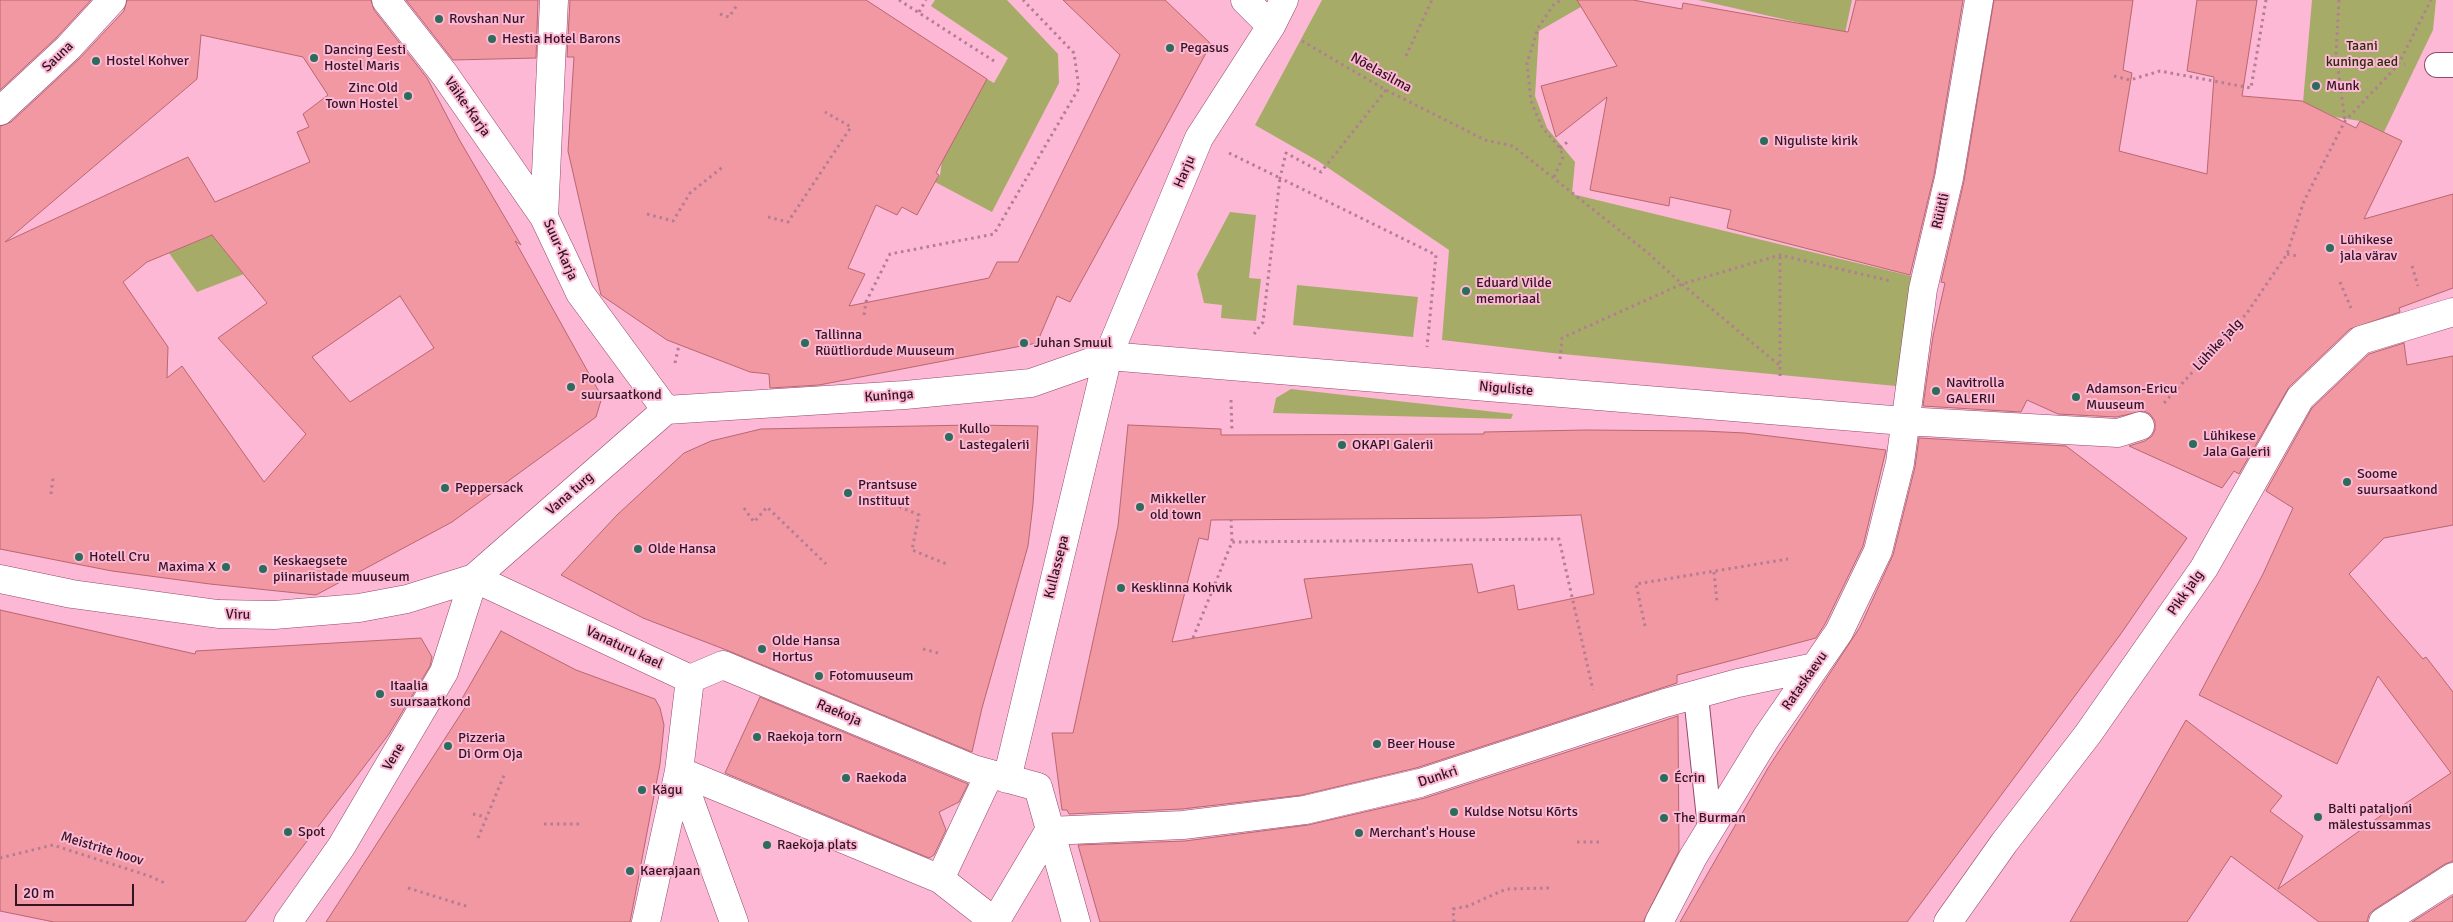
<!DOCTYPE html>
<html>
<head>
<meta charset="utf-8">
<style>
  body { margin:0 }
  #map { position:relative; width:2453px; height:922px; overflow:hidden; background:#fcb8d4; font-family:Signika,sans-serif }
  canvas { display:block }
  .scale { position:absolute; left:15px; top:884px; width:119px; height:22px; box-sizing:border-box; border:2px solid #331422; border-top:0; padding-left:6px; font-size:15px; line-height:18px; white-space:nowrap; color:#331422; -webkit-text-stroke:4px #fcb8d4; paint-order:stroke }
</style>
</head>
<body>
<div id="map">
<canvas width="2453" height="922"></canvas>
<div class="scale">20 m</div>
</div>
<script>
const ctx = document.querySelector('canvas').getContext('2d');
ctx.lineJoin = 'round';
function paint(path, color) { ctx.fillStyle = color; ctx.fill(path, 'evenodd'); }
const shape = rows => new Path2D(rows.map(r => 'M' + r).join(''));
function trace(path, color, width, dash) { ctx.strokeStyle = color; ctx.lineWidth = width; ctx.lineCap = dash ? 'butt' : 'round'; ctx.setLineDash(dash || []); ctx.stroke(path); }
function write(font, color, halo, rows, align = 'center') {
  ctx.font = font + ' Signika,sans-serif'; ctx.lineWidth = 4; ctx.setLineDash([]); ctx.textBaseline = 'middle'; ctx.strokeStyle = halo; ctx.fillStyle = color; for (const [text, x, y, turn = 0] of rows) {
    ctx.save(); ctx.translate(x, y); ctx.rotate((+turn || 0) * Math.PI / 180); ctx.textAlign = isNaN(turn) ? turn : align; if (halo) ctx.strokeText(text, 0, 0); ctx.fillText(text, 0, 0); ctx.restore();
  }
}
paint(shape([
  [935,0,1007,0,1058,54,1059,83,992,212,935,182,940,175,942,160,987,79,994,83,1008,58,931,6],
  [1322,0,1593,0,1539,31,1535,96,1547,128,1575,162,1572,194,1915,277,1896,386,1552,353,1442,340,1449,250,1318,161,1255,125],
  [1698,0,1852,0,1845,33],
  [2312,0,2436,0,2433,30,2384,132,2360,121,2335,117,2303,102],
  [1230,212,1256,215,1249,278,1261,279,1256,321,1221,318,1222,305,1204,303,1197,274],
  [212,235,244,274,197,292,169,253],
  [1297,285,1418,297,1413,337,1293,325],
  [1291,389,1513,414,1511,419,1273,413,1276,398]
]), '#a6ac68');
const building = shape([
  [0,0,91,0,57,37,0,90,0,0],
  [127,0,371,0,374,10,427,78,460,141,521,245,515,241,602,397,596,417,452,522,316,595,210,584,112,571,0,549,0,126,11,122,79,59,124,11,127,0],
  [201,35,303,57,328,95,303,114,309,127,297,132,310,162,215,202,188,157,5,242,197,79,201,35],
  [212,235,267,303,218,338,306,434,264,482,182,366,167,378,168,347,123,282,147,262,212,235],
  [400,296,434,348,350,402,312,357,400,296],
  [406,0,538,0,536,58,453,60,406,0],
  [570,0,866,0,987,79,936,173,939,175,917,215,902,207,897,215,876,205,848,268,865,274,849,306,989,278,997,262,1018,262,1120,55,1063,0,1165,0,1211,44,1070,302,1057,296,1037,343,819,385,770,388,769,374,750,372,667,340,601,295,568,151,574,57,567,57,570,0],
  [1577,0,1633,0,1682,9,1683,3,1848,32,1856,0,1963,0,1934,175,1910,275,1727,228,1731,210,1670,197,1669,206,1590,190,1607,97,1556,137,1541,86,1617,66,1577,0],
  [1994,0,2133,0,2123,70,2132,73,2119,151,2207,174,2214,77,2187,71,2197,0,2257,0,2242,96,2302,101,2356,128,2360,121,2402,141,2364,219,2453,194,2453,288,2399,308,2400,312,2350,329,2289,387,2239,474,2234,471,2222,488,2129,446,2145,441,2152,436,2155,430,2155,421,2150,414,2144,411,2116,417,2058,414,2027,400,2021,412,1923,406,1933,336,1945,283,1941,282,1964,181,1994,0],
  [2404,343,2407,365,2453,356,2453,525,2384,538,2349,574,2423,659,2426,657,2453,692,2453,861,2445,864,2375,909,2369,914,2367,922,2319,922,2231,856,2187,922,2070,922,2186,720,2282,796,2270,811,2303,836,2278,889,2386,812,2388,815,2451,773,2378,676,2337,764,2199,695,2263,574,2293,508,2266,491,2312,408,2369,354,2404,343],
  [971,425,1038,426,1033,504,1028,546,982,708,972,752,729,651,643,618,561,575,617,515,684,453,711,441,761,429,971,425],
  [1128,425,1221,429,1221,435,1484,434,1484,432,1586,430,1703,431,1745,433,1886,450,1863,546,1825,624,1816,638,1677,675,1677,683,1416,768,1302,795,1182,809,1069,814,1067,810,1062,810,1052,733,1073,733,1118,526,1128,425],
  [1581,515,1594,594,1518,610,1514,585,1478,593,1472,564,1304,579,1312,618,1172,642,1199,538,1208,540,1211,520,1485,518,1581,515],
  [1919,438,2066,446,2187,538,2120,635,1907,922,1680,922,1768,768,1860,627,1893,555,1915,467,1919,438],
  [0,610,195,654,196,651,421,638,432,657,430,666,389,734,245,922,54,922,0,911,0,610],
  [501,631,576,670,655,699,660,708,664,725,660,764,630,922,326,922,466,706,460,702,501,631],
  [760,697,968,784,959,802,939,812,946,830,934,855,929,858,725,773,760,697],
  [1678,716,1679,851,1643,922,1100,922,1078,845,1185,841,1308,825,1425,798,1678,716],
  [2453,896,2453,922,2412,922,2453,896]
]);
paint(building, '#f298a2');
trace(building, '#b86670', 1);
const lane = shape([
  [2437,65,2453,65],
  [1696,696,1710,828]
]);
const street = shape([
  [386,0,445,75,544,217],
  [554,0,544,217,580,293,666,410],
  [1245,0,1271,26],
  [0,111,68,48,112,0],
  [666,410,905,395,1031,383,1108,356,1904,421,2118,433,2140,426],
  [474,578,690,679,679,771,734,922],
  [0,579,72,594,218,614,274,615,359,608,407,599,474,578,666,410],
  [690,679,723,665,973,769,1038,787,1076,922],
  [1007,779,1108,356,1199,138,1271,26,1284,0],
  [1049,831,1183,825,1305,810,1420,783,1665,703,1738,683,1815,667],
  [940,879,995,922],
  [288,922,341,847,444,672,474,578],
  [646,922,679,771,940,879,989,775],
  [995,922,1049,831],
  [1659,922,1693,857,1766,738,1839,632,1878,551,1900,463,1923,289,1949,178,1979,0],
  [1948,922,2004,843,2088,734,2204,568,2300,398,2361,340,2453,312],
  [2383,922,2453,877]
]);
trace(lane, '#92496a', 26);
trace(street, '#92496a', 29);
trace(shape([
  [899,0,997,63],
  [2339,0,2336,54,2345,121],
  [919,12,926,0],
  [720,14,729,17,737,5],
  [1302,41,1386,90,1485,140,1513,146,1648,253,1682,284,1779,365],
  [1406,56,1432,0],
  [2398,65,2431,0],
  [2114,76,2130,80,2160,71,2251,88,2266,0],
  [1386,90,1321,172,1286,153,1280,178,1436,255,1427,347],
  [1560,148,1570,140],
  [1229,153,1280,178,1263,322,1254,334],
  [1554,177,1563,157,1560,148,1542,127,1531,101,1527,63,1538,28,1554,4,1561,0],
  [647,214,673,221,690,193,724,166],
  [768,217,788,222,851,127,825,112],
  [2287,254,2297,256],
  [2412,266,2418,286],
  [2340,282,2351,308],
  [864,315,866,302,890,254,994,234,1079,88,1074,53,1023,0],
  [1560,359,1562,338,1682,284,1780,255,1891,281],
  [675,363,679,345],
  [1780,376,1780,255],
  [1231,400,1232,432],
  [2164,403,2247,313,2287,254,2304,201,2345,121,2398,65,2405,64],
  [882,483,877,497,919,515,912,550,949,565],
  [51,494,53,478],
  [744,508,754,522,767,507,826,564],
  [1231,519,1232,542],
  [1714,572,1717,602],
  [1645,626,1636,584,1788,559],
  [1193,638,1232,542,1559,539,1593,690],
  [923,649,938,653],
  [473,814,486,817],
  [544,824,581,824],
  [478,838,505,773],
  [1577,842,1601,842],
  [0,858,53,845,149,876,167,884],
  [408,888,469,907],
  [245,922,246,922],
  [1454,922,1453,909,1468,906,1506,889,1551,888]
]), '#b47d94', 3, [2.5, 4]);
trace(lane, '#fff', 24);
trace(street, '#fff', 28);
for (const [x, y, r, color] of [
  [439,19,5,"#2c6c5b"],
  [492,39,5,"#2c6c5b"],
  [1170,48,5,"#2c6c5b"],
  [314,58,5,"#2c6c5b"],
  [96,61,5,"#2c6c5b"],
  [2316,86,5,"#2c6c5b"],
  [408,96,5,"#2c6c5b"],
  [1764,141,5,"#2c6c5b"],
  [2330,248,5,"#2c6c5b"],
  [1466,291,5,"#2c6c5b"],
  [805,343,5,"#2c6c5b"],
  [1024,343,5,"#2c6c5b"],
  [571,387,5,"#2c6c5b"],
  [1936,391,5,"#2c6c5b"],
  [2076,397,5,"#2c6c5b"],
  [949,437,5,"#2c6c5b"],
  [2193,444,5,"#2c6c5b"],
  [1342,445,5,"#2c6c5b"],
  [2347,482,5,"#2c6c5b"],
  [445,488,5,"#2c6c5b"],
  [848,493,5,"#2c6c5b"],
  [1140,507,5,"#2c6c5b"],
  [638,549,5,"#2c6c5b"],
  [79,557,5,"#2c6c5b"],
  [226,567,5,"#2c6c5b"],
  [263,569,5,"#2c6c5b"],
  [1121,588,5,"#2c6c5b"],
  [762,649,5,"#2c6c5b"],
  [819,676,5,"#2c6c5b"],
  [380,694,5,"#2c6c5b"],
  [757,737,5,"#2c6c5b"],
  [1377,744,5,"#2c6c5b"],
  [448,746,5,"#2c6c5b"],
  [846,778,5,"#2c6c5b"],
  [1664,778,5,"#2c6c5b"],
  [642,790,5,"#2c6c5b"],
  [1454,812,5,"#2c6c5b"],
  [2318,817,5,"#2c6c5b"],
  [1664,818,5,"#2c6c5b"],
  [288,832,5,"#2c6c5b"],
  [1359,833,5,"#2c6c5b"],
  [767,845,5,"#2c6c5b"],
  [630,871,5,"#2c6c5b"]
]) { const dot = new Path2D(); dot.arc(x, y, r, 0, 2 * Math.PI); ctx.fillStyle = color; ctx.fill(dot); trace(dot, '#fcb8d4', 2); }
write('14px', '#331422', '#fcb8d4', [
  ["Rovshan Nur",449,19],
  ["Hestia Hotel Barons",502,39],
  ["Pegasus",1180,48],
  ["Dancing Eesti",324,50],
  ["Hostel Maris",324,66],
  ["Hostel Kohver",106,61],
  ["Munk",2326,86],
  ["Zinc Old",398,88,"right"],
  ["Town Hostel",398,104,"right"],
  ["Niguliste kirik",1774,141],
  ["Lühikese",2340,240],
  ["jala värav",2340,256],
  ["Eduard Vilde",1476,283],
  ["memoriaal",1476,299],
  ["Tallinna",815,335],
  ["Rüütliordude Muuseum",815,351],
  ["Juhan Smuul",1034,343],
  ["Poola",581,379],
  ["suursaatkond",581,395],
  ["Navitrolla",1946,383],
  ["GALERII",1946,399],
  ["Adamson-Ericu",2086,389],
  ["Muuseum",2086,405],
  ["Kullo",959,429],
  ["Lastegalerii",959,445],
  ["Lühikese",2203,436],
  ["Jala Galerii",2203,452],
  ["OKAPI Galerii",1352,445],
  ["Soome",2357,474],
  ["suursaatkond",2357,490],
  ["Prantsuse",858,485],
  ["Instituut",858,501],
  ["Peppersack",455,488],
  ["Mikkeller",1150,499],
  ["old town",1150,515],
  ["Olde Hansa",648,549],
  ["Hotell Cru",89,557],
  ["Keskaegsete",273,561],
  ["piinariistade muuseum",273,577],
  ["Maxima X",216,567,"right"],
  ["Kesklinna Kohvik",1131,588],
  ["Olde Hansa",772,641],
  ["Hortus",772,657],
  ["Fotomuuseum",829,676],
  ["Itaalia",390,686],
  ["suursaatkond",390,702],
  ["Raekoja torn",767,737],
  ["Pizzeria",458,738],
  ["Di Orm Oja",458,754],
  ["Beer House",1387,744],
  ["Raekoda",856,778],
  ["Écrin",1674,778],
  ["Kägu",652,790],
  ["Balti pataljoni",2328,809],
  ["mälestussammas",2328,825],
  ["Kuldse Notsu Kõrts",1464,812],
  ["The Burman",1674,818],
  ["Spot",298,832],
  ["Merchant's House",1369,833],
  ["Raekoja plats",777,845],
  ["Kaerajaan",640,871]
], 'left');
write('14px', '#2c2e09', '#fcb8d4', [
  ["Taani",2362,46],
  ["kuninga aed",2362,62]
]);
write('14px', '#331422', '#fcb8d4', [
  ["Sauna",58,57,-44],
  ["Nõelasilma",1381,73,29],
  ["Väike-Karja",467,107,55],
  ["Harju",1185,172,-67],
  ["Rüütli",1941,211,-77],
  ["Suur-Karja",560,250,66],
  ["Lühike jalg",2218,345,-47],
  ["Niguliste",1506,389,5],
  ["Kuninga",889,396,-4],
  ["Vana turg",570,494,-41],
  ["Kullassepa",1057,567,-76],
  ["Pikk jalg",2186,593,-55],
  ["Viru",238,615,1],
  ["Vanaturu kael",624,648,25],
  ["Rataskaevu",1805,681,-55],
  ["Raekoja",839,713,23],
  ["Vene",394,757,-59],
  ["Dunkri",1438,777,-18],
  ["Meistrite hoov",102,849,17]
]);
</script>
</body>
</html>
